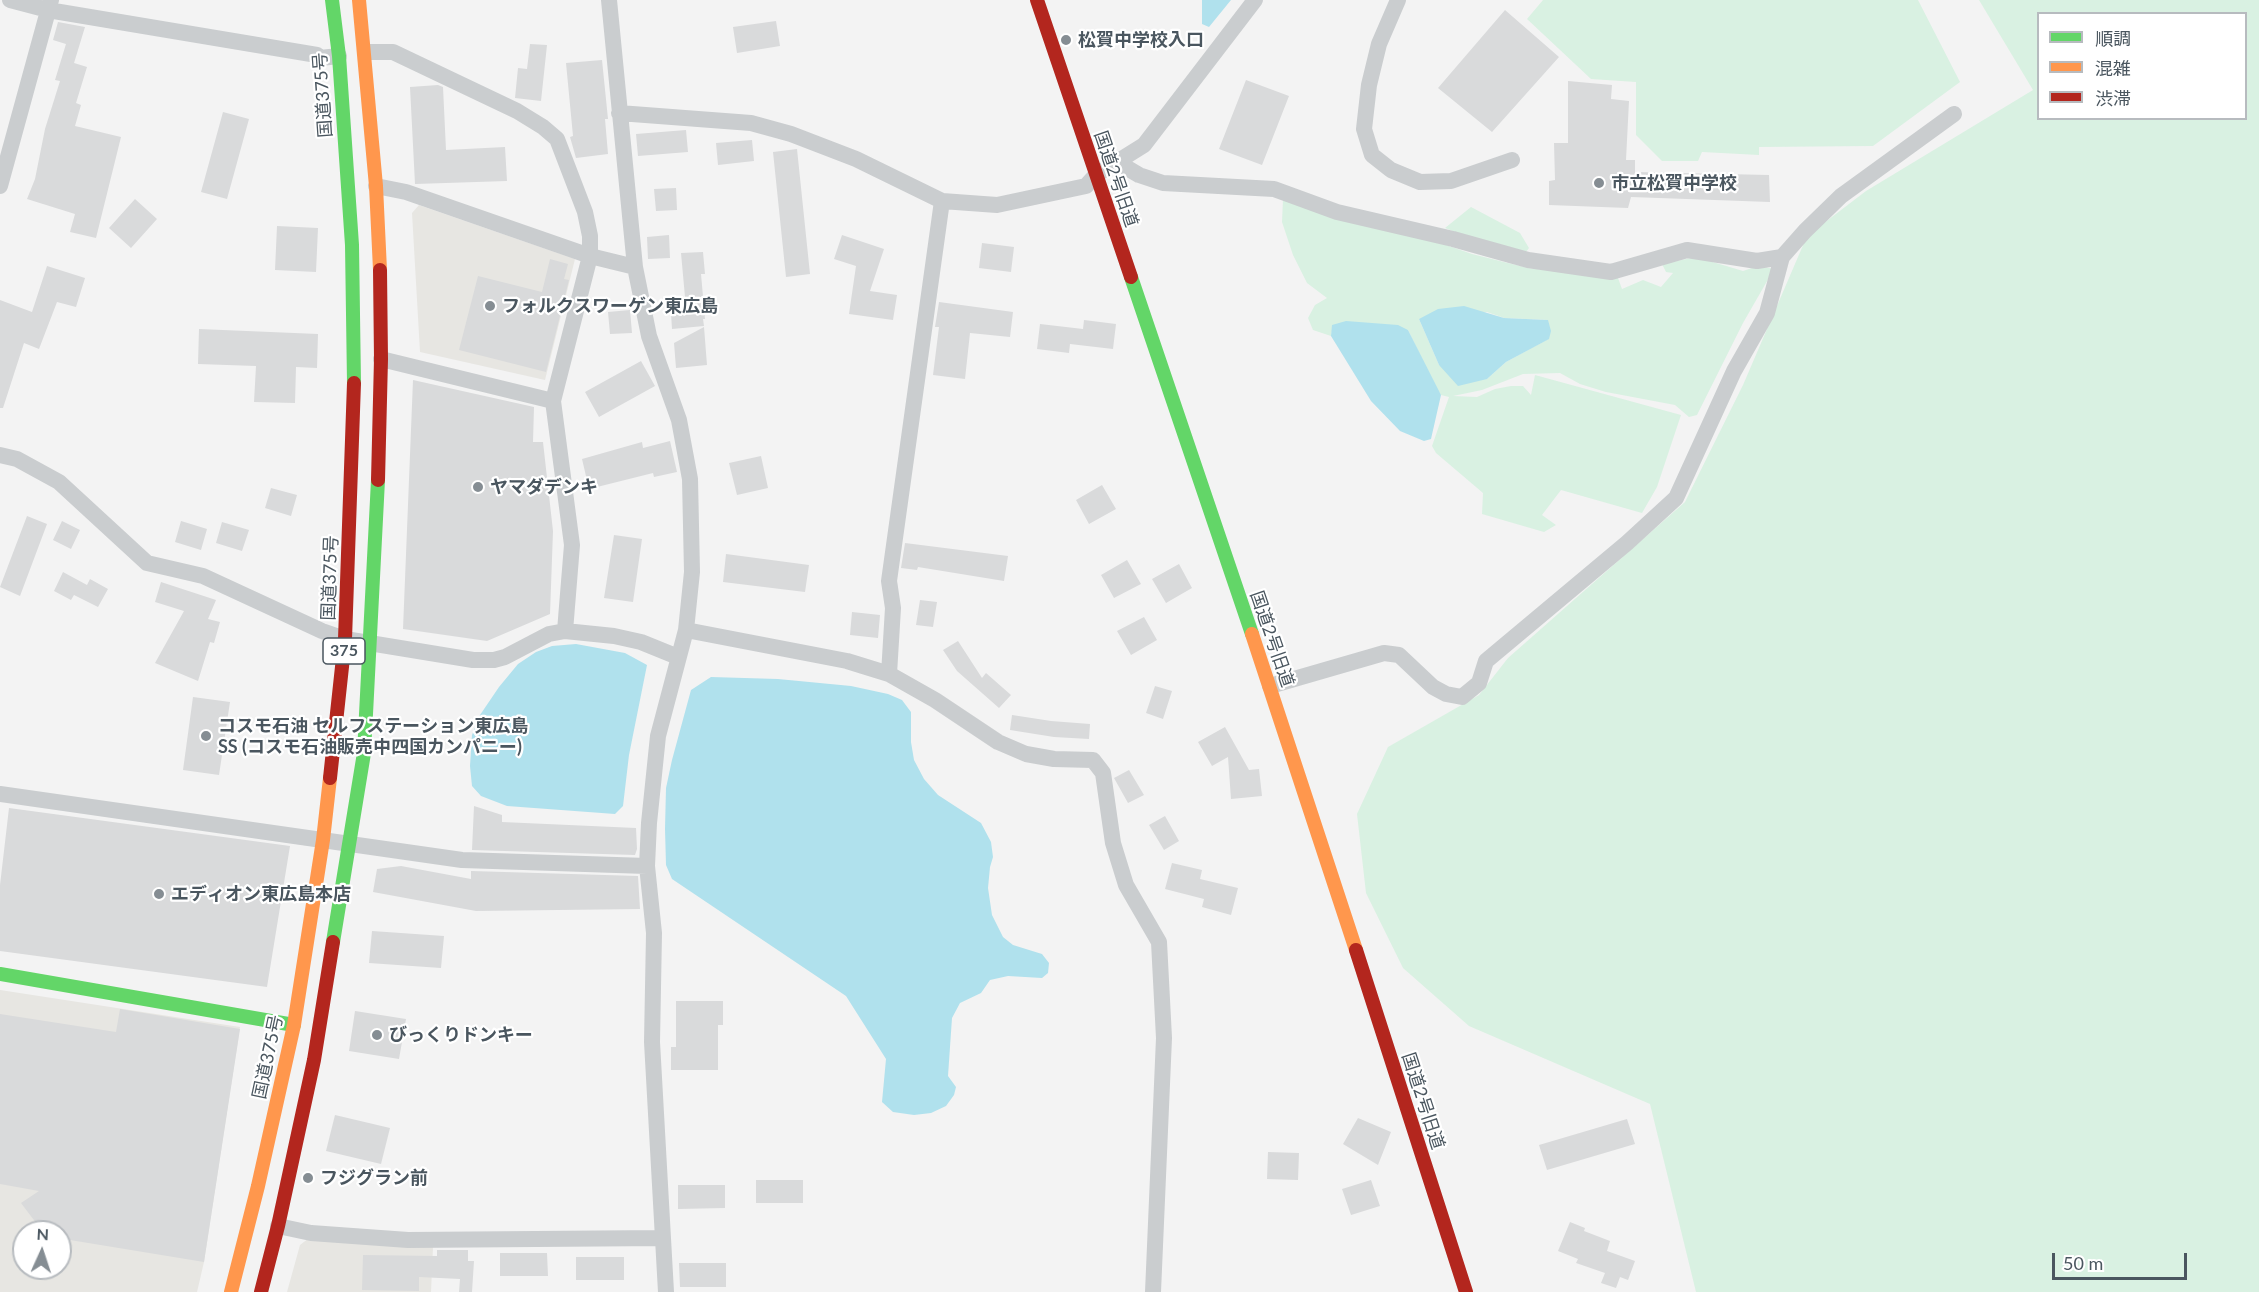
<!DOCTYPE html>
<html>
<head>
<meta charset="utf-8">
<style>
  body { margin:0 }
  #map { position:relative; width:2259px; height:1292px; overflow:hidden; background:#f3f3f3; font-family:Lato,"Noto Sans JP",sans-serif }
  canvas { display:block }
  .legend { position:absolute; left:2037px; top:12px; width:210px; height:108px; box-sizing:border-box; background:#fff; border:2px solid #b7bbbf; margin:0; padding:8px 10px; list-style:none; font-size:18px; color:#4a565f }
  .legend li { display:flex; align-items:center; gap:12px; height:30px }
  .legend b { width:30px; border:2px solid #b7bbbf }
  .north { position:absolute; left:12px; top:1220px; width:60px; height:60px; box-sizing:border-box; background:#fff; border:2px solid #b7bbbf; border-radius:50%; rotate:3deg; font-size:16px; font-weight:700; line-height:24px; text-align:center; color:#4a565f }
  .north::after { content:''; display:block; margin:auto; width:21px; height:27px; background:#858d93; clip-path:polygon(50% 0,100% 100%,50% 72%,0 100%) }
  .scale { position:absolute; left:2052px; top:1253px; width:135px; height:27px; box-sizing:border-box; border:3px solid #4a565f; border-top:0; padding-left:8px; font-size:18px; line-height:21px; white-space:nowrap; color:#4a565f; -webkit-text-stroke:4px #fff; paint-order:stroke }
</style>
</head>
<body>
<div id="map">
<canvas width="2259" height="1292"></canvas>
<ul class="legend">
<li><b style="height:8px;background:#63d668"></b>順調</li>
<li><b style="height:8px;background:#ff974d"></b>混雑</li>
<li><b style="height:8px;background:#b3261e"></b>渋滞</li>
</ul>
<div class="north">N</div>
<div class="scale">50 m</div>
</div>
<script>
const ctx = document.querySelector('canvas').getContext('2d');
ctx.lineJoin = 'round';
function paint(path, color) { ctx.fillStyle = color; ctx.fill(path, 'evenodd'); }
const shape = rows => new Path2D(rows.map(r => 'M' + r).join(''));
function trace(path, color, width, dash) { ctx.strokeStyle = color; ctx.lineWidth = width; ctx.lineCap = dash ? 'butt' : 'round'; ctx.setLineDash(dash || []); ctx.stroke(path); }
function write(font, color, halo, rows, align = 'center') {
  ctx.font = font + ' Lato,"Noto Sans JP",sans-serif'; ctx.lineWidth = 4.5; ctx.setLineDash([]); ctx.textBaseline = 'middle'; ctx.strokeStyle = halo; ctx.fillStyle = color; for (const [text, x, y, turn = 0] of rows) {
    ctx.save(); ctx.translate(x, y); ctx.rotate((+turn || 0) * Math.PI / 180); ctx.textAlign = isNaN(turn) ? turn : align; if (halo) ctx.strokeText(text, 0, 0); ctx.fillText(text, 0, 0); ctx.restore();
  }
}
paint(shape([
  [419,205,575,259,545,380,420,352,412,213],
  [0,990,240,1027,204,1262,197,1292,0,1292],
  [24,1232,60,1232,60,1268,24,1268],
  [309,1238,433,1247,431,1292,287,1292,300,1245]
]), '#e7e6e2');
paint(shape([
  [1543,0,1918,0,1960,82,1873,146,1759,147,1759,155,1702,152,1698,161,1662,161,1636,135,1636,82,1591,79,1527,19],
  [1979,0,2259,0,2259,1292,1696,1292,1650,1104,1469,1026,1403,968,1366,893,1357,814,1388,747,1479,695,1508,658,1685,502,1743,385,1807,236,1866,191,2033,90],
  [2038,14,2246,14,2246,118,2038,118],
  [1283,199,1423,237,1472,254,1528,268,1618,278,1622,289,1643,280,1661,287,1673,273,1666,272,1662,264,1696,257,1743,271,1758,266,1774,269,1743,323,1697,415,1689,417,1675,405,1606,392,1580,384,1560,373,1523,374,1482,390,1453,396,1477,397,1495,389,1511,386,1523,386,1531,395,1535,375,1681,415,1657,487,1642,513,1561,490,1542,515,1556,525,1544,532,1482,514,1483,493,1436,453,1432,446,1449,397,1441,395,1436,388,1408,330,1333,325,1331,336,1313,330,1308,318,1315,305,1327,298,1307,283,1293,255,1282,222],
  [1487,312,1504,318,1548,320,1548,339,1506,362,1487,379,1439,365,1419,319],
  [1471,207,1520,233,1529,248,1526,252,1483,243,1445,228]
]), '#d9f1e2');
paint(shape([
  [1202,0,1231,0,1209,27,1202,24],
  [1464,306,1504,318,1548,320,1551,331,1549,339,1506,362,1487,379,1458,386,1439,365,1419,319,1438,309],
  [1346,321,1398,325,1408,330,1441,395,1431,439,1424,441,1400,431,1371,401,1331,336,1332,325],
  [576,644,625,653,647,665,629,755,623,806,615,814,507,806,481,796,472,786,470,766,472,735,480,715,499,687,518,664,536,652,552,646],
  [711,677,778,679,851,686,888,694,902,700,911,712,911,742,914,760,924,779,938,795,981,823,991,842,993,857,990,867,988,888,992,915,1003,937,1013,945,1042,954,1049,963,1048,973,1042,978,1008,976,990,980,981,993,960,1003,952,1018,948,1076,956,1087,954,1095,946,1106,931,1113,914,1115,893,1112,882,1102,886,1059,846,996,672,879,666,865,665,829,666,788,672,760,691,690]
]), '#b0e1ed');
paint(shape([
  [1505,10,1559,57,1492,132,1438,88],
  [776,21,780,46,737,53,733,27],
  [58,22,85,27,74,63,87,67,76,103,81,105,75,126,121,137,96,238,70,232,75,214,27,199,35,179,45,129,60,81,55,80,66,44,53,40],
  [530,44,547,45,541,101,515,98,518,68,527,69],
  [602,60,608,119,605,119,608,154,576,158,570,137,573,136,566,63],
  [1246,80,1289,96,1262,165,1219,149],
  [1568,81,1612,85,1611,99,1629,101,1626,160,1635,160,1635,172,1769,175,1770,202,1631,197,1628,208,1549,205,1549,181,1555,180,1554,143,1568,143],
  [438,85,443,87,446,150,505,147,507,181,415,184,410,87],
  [223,112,249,119,227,199,201,192],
  [686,130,688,152,638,156,636,134],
  [752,140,754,161,718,165,716,143],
  [797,149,810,274,786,277,773,152],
  [676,188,677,210,656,211,654,189],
  [135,199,157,219,131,248,109,228],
  [277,226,318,228,316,272,275,270],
  [669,235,670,258,648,259,647,237],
  [842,235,884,249,870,291,897,295,893,320,849,314,856,266,834,259],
  [982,243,1014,247,1011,272,979,268],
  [703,252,705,274,701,274,705,319,703,319,704,326,672,329,670,298,685,297,681,253],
  [550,259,568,264,564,279,569,280,546,372,459,350,478,276,542,292],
  [47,266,85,278,76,307,57,302,39,349,24,343,3,408,0,408,0,300,32,312],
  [939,302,1013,312,1010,337,970,333,965,379,933,375,939,327,935,327],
  [630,310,632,333,610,334,608,312],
  [1084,320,1116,324,1113,349,1070,344,1069,353,1037,349,1040,324,1083,329],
  [704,327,707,365,676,368,674,343],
  [199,329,318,334,317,368,296,367,295,403,254,402,256,366,198,364],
  [641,361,655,386,599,417,585,392],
  [413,380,534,407,533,442,543,442,553,531,550,614,487,641,403,629],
  [670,441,677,472,654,477,653,473,589,489,582,459,642,442,643,448],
  [761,456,768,488,737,495,729,463],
  [1102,485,1116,509,1089,524,1076,500],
  [271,488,297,495,291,516,265,508],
  [27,516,47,524,20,596,0,587],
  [62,521,80,530,71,549,53,540],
  [181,521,207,529,201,550,175,542],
  [222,522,249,530,242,551,216,543],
  [614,535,642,539,633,602,604,598],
  [905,543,1008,556,1004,581,918,567,917,570,901,568],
  [726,554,809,565,805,592,723,582],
  [1127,560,1141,584,1114,598,1101,575],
  [1179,564,1192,588,1166,603,1152,579],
  [63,572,87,585,90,579,108,589,98,607,74,595,71,600,54,591],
  [161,582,216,600,208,619,220,622,214,643,210,642,198,681,155,663,184,611,155,602],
  [920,600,937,602,933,627,916,625],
  [852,612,880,615,878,638,850,635],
  [1144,617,1157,640,1131,655,1117,631],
  [958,641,982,678,986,673,1011,695,999,708,957,671,943,650],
  [1155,686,1172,691,1163,719,1146,713],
  [193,697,230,702,219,775,183,770],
  [1012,715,1051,721,1090,724,1089,739,1054,737,1010,730],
  [1225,727,1249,770,1259,769,1262,796,1231,799,1228,757,1212,766,1198,742],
  [1129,770,1144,795,1128,803,1114,778],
  [474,806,502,815,502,822,636,828,637,849,635,855,472,850],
  [9,808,290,846,267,987,0,951,0,885],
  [1165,816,1179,841,1164,850,1149,825],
  [1172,863,1202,870,1200,879,1238,888,1231,915,1202,907,1204,899,1165,889],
  [401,866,471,879,471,871,638,876,640,909,476,911,373,892,377,869],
  [372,931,444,936,441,968,369,963],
  [676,1001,723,1001,723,1025,718,1025,718,1070,671,1070,671,1047,676,1047],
  [120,1009,240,1029,204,1262,70,1240,59,1227,53,1232,43,1232,21,1203,39,1191,0,1184,0,1014,116,1032],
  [355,1011,406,1019,399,1059,349,1051],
  [335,1115,390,1128,381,1164,326,1151],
  [1358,1118,1391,1132,1378,1165,1343,1144],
  [1627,1119,1635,1144,1547,1170,1539,1145],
  [1268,1152,1299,1153,1298,1180,1267,1179],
  [756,1180,803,1180,803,1203,756,1203],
  [1371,1180,1380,1206,1351,1215,1342,1189],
  [678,1185,725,1185,725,1208,678,1209],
  [1570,1222,1585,1228,1584,1231,1610,1241,1607,1251,1635,1261,1628,1280,1620,1277,1616,1288,1601,1283,1605,1273,1576,1263,1578,1259,1558,1251],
  [437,1250,468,1250,468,1261,474,1261,472,1292,459,1292,460,1279,419,1277,419,1291,362,1290,363,1255,437,1256],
  [500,1253,547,1253,548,1276,500,1276],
  [576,1257,624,1257,624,1280,576,1280],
  [679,1263,726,1263,726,1287,680,1287]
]), '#d9dadb');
trace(shape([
  [10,0,48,10,317,55,320,58,339,56],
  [609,0,635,267,649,336,679,420,690,479,692,572,686,630,658,736,649,823,647,866,654,933,652,1042,666,1292],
  [1398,0,1379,44,1369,85,1364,129,1372,155,1391,170,1420,182,1451,181,1512,160],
  [365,52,393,52,517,111,543,127,557,139,585,212,590,236,590,256,553,401],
  [619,113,751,123,791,134,856,159,942,201,997,205,1086,186,1096,175,1144,145,1255,0],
  [1117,162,1139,175,1163,183,1274,189,1337,212,1453,239,1528,260,1611,272,1687,250,1757,261,1782,257],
  [0,186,51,0],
  [376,186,406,192,590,256,635,267],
  [381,359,553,401,572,545,565,631],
  [0,455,17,459,59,482,147,563,203,576,322,631,345,639,473,660,494,660,505,657,549,634,565,631,614,636,641,642,678,657],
  [686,630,847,661,889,674,935,700,998,742,1026,754,1054,759,1093,760,1103,773,1113,843,1126,885,1159,942,1164,1038,1153,1292],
  [889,674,893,608,889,581,942,201],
  [1270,686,1384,653,1399,655,1433,687,1446,694,1462,697,1479,683,1486,661,1627,543,1676,498,1734,371,1767,313,1782,257,1805,231,1841,196,1954,114],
  [0,794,462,860,647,866],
  [278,1226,311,1233,408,1240,663,1238]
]), '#cacdcf', 16);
trace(shape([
  [332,0,339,56,352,245,354,383],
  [1131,277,1252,634],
  [333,942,364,753,378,480],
  [0,974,294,1025]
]), '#63d668', 14);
trace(shape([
  [359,0,376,186,380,270],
  [1252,634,1356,950],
  [231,1292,258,1186,294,1025,323,840,330,778]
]), '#ff974d', 14);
trace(shape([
  [1037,0,1131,277],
  [378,480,381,359,380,270],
  [330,778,345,639,354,383],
  [1356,950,1466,1292],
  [261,1292,278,1226,314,1060,333,942]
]), '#b3261e', 14);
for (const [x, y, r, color] of [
  [1066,40,6,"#858d93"],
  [1599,183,6,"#858d93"],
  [490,306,6,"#858d93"],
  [478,487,6,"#858d93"],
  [206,736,6,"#858d93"],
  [159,894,6,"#858d93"],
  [377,1035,6,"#858d93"],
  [308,1178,6,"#858d93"]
]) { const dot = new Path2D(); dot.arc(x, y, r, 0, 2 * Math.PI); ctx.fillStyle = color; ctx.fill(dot); trace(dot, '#fff', 2); }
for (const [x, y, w] of [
  [344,651,42]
]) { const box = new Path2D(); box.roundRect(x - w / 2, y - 13, w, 26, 4.5); ctx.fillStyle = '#fff'; ctx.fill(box); trace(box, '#4a565f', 1.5); }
write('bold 16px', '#4a565f', null, [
  ["375",344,651]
]);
write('bold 18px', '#4a565f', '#fff', [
  ["松賀中学校入口",1078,40],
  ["市立松賀中学校",1611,183],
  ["フォルクスワーゲン東広島",502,306],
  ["ヤマダデンキ",490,487],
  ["コスモ石油 セルフステーション東広島",218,726],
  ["SS (コスモ石油販売中四国カンパニー)",218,747],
  ["エディオン東広島本店",171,894],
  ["びっくりドンキー",389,1035],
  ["フジグラン前",320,1178]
], 'left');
write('18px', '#4a565f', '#fff', [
  ["国道375号",323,95,-94],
  ["国道2号旧道",1116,179,71],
  ["国道375号",330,578,-88],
  ["国道2号旧道",1272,639,71],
  ["国道375号",268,1057,-78],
  ["国道2号旧道",1423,1101,72]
]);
</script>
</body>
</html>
